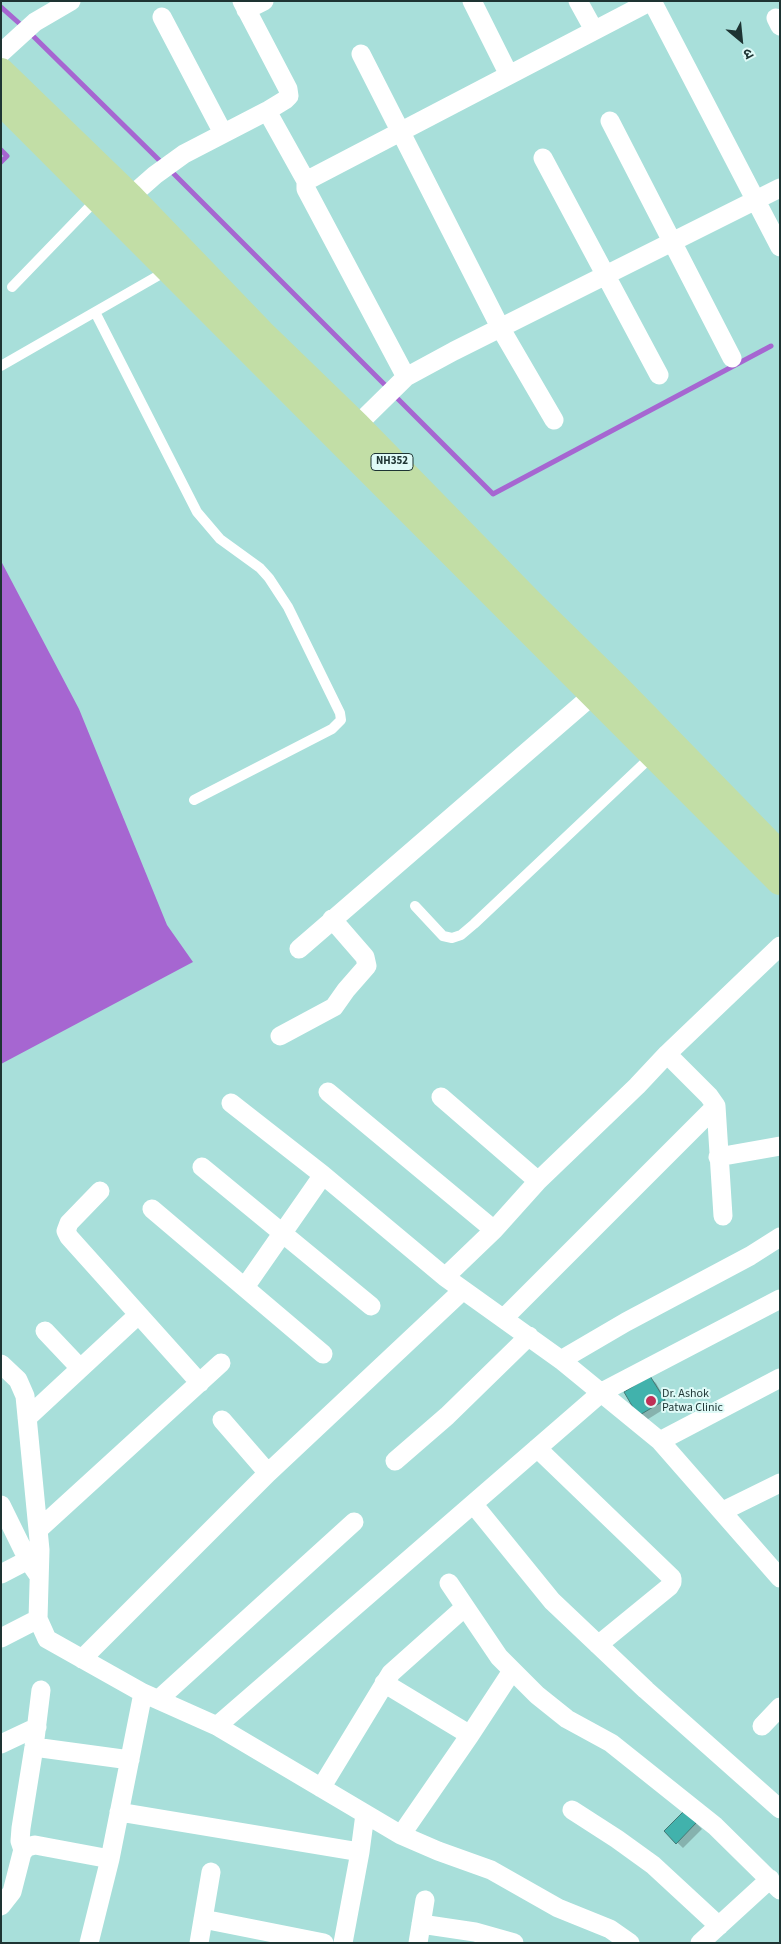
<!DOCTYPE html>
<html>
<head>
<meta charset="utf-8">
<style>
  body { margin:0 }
  #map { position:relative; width:781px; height:1944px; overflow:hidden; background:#a8dfda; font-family:"Source Sans 3","Noto Sans Devanagari",sans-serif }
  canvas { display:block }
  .frame { position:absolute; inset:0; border:2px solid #1e3433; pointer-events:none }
  .north { position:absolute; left:716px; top:15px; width:50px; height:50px; -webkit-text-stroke:4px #dffaf7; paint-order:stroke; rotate:152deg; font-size:14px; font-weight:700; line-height:20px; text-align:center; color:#1e3433 }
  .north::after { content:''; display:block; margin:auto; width:18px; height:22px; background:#1e3433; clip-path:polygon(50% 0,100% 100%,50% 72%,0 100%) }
</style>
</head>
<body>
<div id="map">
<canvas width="781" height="1944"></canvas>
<div class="frame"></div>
<div class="north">उ</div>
</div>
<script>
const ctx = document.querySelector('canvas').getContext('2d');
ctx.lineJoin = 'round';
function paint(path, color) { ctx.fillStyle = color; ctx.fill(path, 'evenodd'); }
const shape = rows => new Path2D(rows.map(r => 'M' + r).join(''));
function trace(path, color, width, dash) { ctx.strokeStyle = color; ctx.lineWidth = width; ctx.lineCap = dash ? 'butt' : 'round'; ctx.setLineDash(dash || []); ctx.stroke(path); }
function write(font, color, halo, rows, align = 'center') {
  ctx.font = font + ' "Source Sans 3",sans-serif'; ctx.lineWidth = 4; ctx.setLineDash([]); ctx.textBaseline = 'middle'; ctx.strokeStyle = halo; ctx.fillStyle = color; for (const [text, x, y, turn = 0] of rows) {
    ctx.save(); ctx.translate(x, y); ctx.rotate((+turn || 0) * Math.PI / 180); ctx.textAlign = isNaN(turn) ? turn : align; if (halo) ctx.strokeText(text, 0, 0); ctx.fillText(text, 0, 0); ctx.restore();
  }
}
paint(shape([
  [1,561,79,709,167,925,193,962,1,1064]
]), '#a666d1');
paint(shape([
  [650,1378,656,1383,669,1406,645,1421,639,1415],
  [685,1812,702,1829,683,1848,665,1831]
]), '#0003');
trace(shape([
  [1,7,20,24],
  [30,33,159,160],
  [1,150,7,156,1,162],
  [170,170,389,389],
  [398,399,493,494,771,346]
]), '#a666d1', 5);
const building = shape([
  [650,1376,665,1400,638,1416,624,1392,650,1376],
  [685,1810,697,1822,676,1844,664,1831,685,1810]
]);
paint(building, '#41b2ac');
trace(building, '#437874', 1);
trace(shape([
  [12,287,97,199],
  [95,312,197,512,220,539,260,568,269,578,288,607,340,713,341,720,332,729,194,800],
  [1,366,168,270],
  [415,906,443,936,452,938,461,935,474,924,653,755]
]), '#fff', 10);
trace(shape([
  [472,1,509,75],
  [578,1,594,30],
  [652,1,780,247],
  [246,10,264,1],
  [162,17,223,133],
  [776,18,780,26],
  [1,53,35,22,71,1],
  [361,54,501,329,554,420],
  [267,111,306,181],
  [610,121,732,358],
  [543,158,659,375],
  [122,204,155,175,184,154,267,111,285,100,289,96,288,89,242,1],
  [406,377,306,189,306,181,651,1],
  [349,433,406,377,454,351,780,188],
  [299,949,594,694],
  [280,1036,334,1007,346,990,367,966,365,957,332,919],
  [667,1054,709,1096,716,1106,723,1216],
  [328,1092,494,1230],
  [441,1097,538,1181],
  [231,1103,323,1175,445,1277,561,1360,660,1441,780,1578],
  [718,1157,780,1146],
  [202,1167,371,1306],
  [100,1191,69,1223,66,1231,69,1237,200,1383],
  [152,1209,323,1354],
  [445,1277,494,1230,538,1181,637,1086,667,1054,780,946],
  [245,1287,323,1175],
  [504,1318,716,1106],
  [45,1331,80,1368],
  [561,1360,626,1322,750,1256,780,1237],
  [1,1364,18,1380,25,1396,40,1550,38,1619,47,1639,143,1693,217,1726,401,1835,438,1851,491,1870,558,1908,610,1929,630,1943],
  [27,1418,138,1315],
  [222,1420,268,1473],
  [660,1441,780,1378],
  [537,1448,672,1578,672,1582,669,1587,598,1645],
  [395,1461,447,1416,529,1336],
  [1,1505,28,1560,39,1576],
  [474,1505,552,1601,646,1690,780,1809],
  [723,1511,780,1483],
  [38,1530,221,1363],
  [1,1574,28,1560],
  [449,1583,499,1657,537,1695,567,1719,611,1743,715,1826,780,1890],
  [1,1638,38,1619],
  [82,1659,268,1473,463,1290],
  [384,1683,470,1735],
  [159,1699,354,1522],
  [217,1726,602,1392,780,1299],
  [762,1726,780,1707],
  [1,1744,37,1727],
  [34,1747,130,1760],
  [321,1788,391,1673,465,1607],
  [572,1810,617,1839,653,1865,719,1926],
  [119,1812,360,1852],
  [401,1835,470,1735,512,1671],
  [23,1850,20,1841,21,1828,34,1747,41,1690],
  [1,1906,12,1892,22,1853,27,1847,35,1845,110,1859],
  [203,1919,324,1943],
  [421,1924,475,1932,514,1943],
  [89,1943,110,1859,143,1693],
  [199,1943,211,1872],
  [343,1943,360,1852,365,1814],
  [418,1943,425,1900],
  [700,1943,770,1879]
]), '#fff', 19);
trace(shape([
  [1,72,129,196,261,333,356,425,531,604,617,688,780,855],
  [1,101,780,881]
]), '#c2dea6', 28);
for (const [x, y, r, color] of [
  [651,1401,6,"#c03057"]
]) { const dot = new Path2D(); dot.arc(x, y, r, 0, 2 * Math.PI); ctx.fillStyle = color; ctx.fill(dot); trace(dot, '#dffaf7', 2); }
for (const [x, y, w] of [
  [392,462,42]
]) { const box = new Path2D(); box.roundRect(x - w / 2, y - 8.5, w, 17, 4); ctx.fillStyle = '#dffaf7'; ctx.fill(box); trace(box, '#1e3433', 1); }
write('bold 11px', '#1e3433', null, [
  ["NH352",392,462]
]);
write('12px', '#1e3433', '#dffaf7', [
  ["Dr. Ashok",662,1394],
  ["Patwa Clinic",662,1408]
], 'left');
</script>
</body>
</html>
